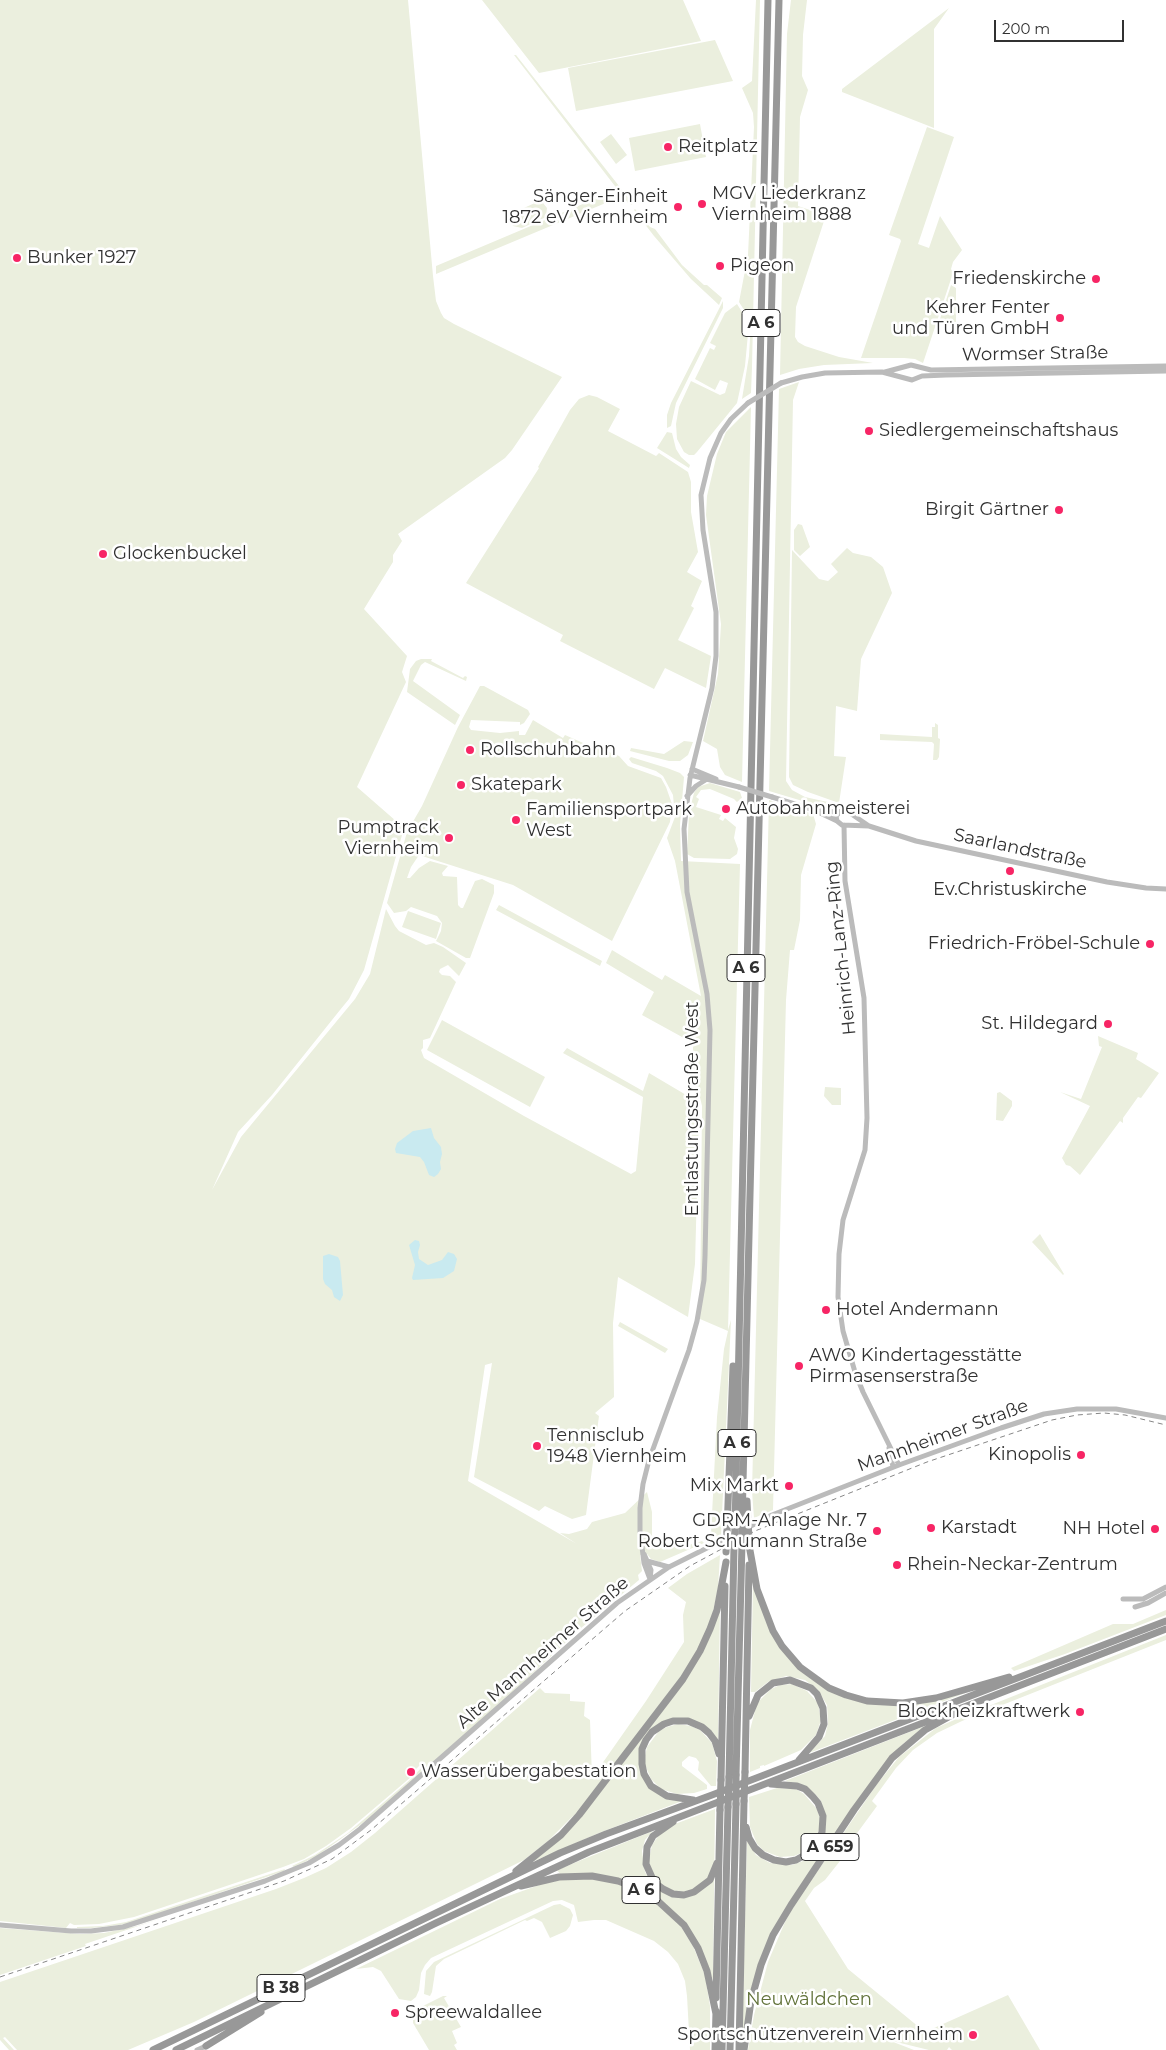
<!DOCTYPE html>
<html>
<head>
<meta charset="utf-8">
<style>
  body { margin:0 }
  #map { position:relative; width:1166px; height:2050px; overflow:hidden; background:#fff; font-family:Montserrat,sans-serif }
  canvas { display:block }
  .scale { position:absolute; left:994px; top:20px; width:130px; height:22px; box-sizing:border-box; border:2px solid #313131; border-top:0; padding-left:6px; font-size:15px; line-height:18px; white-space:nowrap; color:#313131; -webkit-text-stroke:4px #fff; paint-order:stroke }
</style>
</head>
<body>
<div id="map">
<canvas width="1166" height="2050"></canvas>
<div class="scale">200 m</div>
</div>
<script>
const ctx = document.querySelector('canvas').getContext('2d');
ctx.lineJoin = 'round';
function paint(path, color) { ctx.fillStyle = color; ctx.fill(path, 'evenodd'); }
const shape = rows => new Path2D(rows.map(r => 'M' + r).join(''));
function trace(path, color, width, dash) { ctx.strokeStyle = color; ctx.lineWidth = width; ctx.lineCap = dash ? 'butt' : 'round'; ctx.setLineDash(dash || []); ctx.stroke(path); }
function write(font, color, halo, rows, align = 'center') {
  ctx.font = font + ' Montserrat,sans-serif'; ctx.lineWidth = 5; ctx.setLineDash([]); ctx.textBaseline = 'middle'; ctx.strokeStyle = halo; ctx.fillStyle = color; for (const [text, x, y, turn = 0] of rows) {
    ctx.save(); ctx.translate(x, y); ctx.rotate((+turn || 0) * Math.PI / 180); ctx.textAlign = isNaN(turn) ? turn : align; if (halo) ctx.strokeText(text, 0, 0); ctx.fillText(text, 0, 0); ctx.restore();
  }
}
paint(shape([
  [0,0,408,0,433,276,436,301,441,313,444,318,454,324,562,377,512,450,505,458,398,534,402,541,393,555,393,562,364,609,407,656,402,672,406,682,357,787,404,828,364,970,349,999,340,1010,272,1095,238,1132,212,1190,241,1137,355,999,370,974,386,909,395,926,399,931,426,945,434,943,443,947,466,963,459,976,448,965,440,969,439,972,442,975,450,976,456,982,430,1038,423,1040,423,1048,421,1050,424,1058,524,1116,631,1174,636,1171,643,1097,563,1053,567,1048,643,1091,649,1073,698,1102,699,1113,695,1264,688,1317,618,1277,613,1323,614,1397,595,1413,599,1416,586,1515,572,1519,545,1506,539,1511,474,1477,492,1363,485,1365,468,1481,577,1544,560,1533,569,1534,587,1529,592,1522,625,1513,647,1492,652,1512,652,1535,656,1548,678,1543,689,1545,702,1541,704,1543,660,1562,651,1559,647,1554,640,1555,642,1571,638,1575,639,1580,581,1628,497,1707,367,1820,317,1856,294,1867,292,1866,315,1855,348,1833,412,1778,421,1768,420,1765,414,1771,411,1768,406,1771,411,1777,351,1828,326,1846,304,1859,283,1867,134,1917,99,1924,74,1925,70,1923,66,1928,0,1921],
  [482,0,683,0,701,41,539,73],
  [756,0,760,0,752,367,751,393,742,399,749,356,751,321,739,302,748,255,754,127,753,113,742,88,752,81],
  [791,0,807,0,803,35,802,76,808,90,800,117,798,206,822,214,825,218,796,307,795,337,798,342,805,346,839,357,873,363,824,365,799,369,780,375,787,34],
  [949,8,934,29,934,128,842,92,842,89],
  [715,40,733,81,576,111,568,68],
  [514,55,516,55,630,200,633,200,632,205,628,203],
  [700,124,706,157,635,171,629,138],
  [927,127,954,137,918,244,929,248,940,216,962,250,953,262,951,269,953,273,923,363,915,359,904,358,861,358,901,241,900,239,889,235],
  [611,134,627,155,616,164,600,142],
  [616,190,620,197,436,274,436,266],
  [537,202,543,203,547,208,546,217,522,228,513,226,510,218,513,213],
  [635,209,650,227,655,229,682,265,704,285,707,285,722,298,719,305,691,279,654,236,634,210],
  [951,285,956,288,956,322,939,322],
  [723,301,723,308,676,403,671,426,667,428,667,415,671,403],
  [737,304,749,323,745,366,737,403,697,452,694,455,689,455,684,452,677,439,676,424,679,407,691,381,720,395,725,393,728,383,720,380,715,390,695,379,710,348,714,350,716,346,710,343,725,313],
  [799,382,793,400,786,781,792,790,805,797,832,803,832,806,816,805,769,791,779,389],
  [589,395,597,397,620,409,608,431,656,456,659,453,688,472,691,482,691,512,698,552,687,572,702,581,691,606,694,608,678,640,711,656,706,688,665,668,654,689,560,641,563,635,466,583,539,468,538,467,570,410,579,399],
  [751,407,742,782,725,775,720,767,717,749,703,741,718,674,721,624,706,515,707,496,717,454,726,432],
  [667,432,672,433,676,449,681,457,690,465,689,468,657,448],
  [798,524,802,525,810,547,800,556,794,550,794,530],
  [847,548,853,553,871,557,883,567,892,593,861,659,857,711,836,706,834,756,846,757,839,803,808,792,793,785,789,777,792,550,819,579,828,581,838,572,831,564],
  [421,659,432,659,431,661,463,678,465,676,467,677,466,681,425,662,421,665,413,681,460,715,455,725,407,692,410,669,416,661],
  [480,686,484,686,528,710,530,714,524,723,520,725,520,722,471,720,469,727,471,730,500,733,519,731,519,735,525,735,533,720,563,738,565,735,590,746,591,745,619,756,628,766,661,778,666,787,672,804,670,822,612,941,513,885,419,855,411,867,407,878,410,878,419,868,430,861,448,866,442,873,443,876,457,877,458,905,461,908,463,908,475,881,482,879,494,885,494,893,470,958,466,958,436,941,441,931,442,923,437,916,411,907,406,911,394,913,387,903,407,832,422,806,458,727],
  [935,723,938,725,938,738,940,739,939,757,937,760,933,760,934,744,932,742,880,740,880,734,932,737,932,727,935,727],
  [684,741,693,742,688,755,680,761,669,761,630,751,631,748,664,754],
  [631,757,667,768,680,773,684,777,680,825,681,861,740,864,728,1330,731,1320,721,1536,717,1539,715,1535,711,1534,717,1417,724,1349,728,1331,700,1319,702,1106,693,1067,693,1043,642,1015,654,992,606,963,612,950,662,980,665,975,701,996,675,861,667,838,675,817,673,795,663,776,656,771,632,763,629,759],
  [710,783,740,792,742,798,737,802,734,799,710,789,701,790,696,797,699,799,696,807,721,815,719,819,723,821,725,818,736,827,734,838,738,849,737,854,730,859,694,858,687,854,689,813,694,793,698,787],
  [769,800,813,814,816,824,801,875,800,920,794,950,790,950,786,1000,773,1510,754,1518,752,1491],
  [499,905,602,961,600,966,496,910],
  [408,911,441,923,436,939,402,927],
  [442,1020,545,1077,530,1107,427,1050],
  [1098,1036,1138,1053,1136,1059,1159,1073,1141,1098,1138,1097,1123,1118,1123,1123,1120,1121,1080,1175,1070,1166,1066,1165,1062,1158,1090,1106,1060,1092,1081,1099,1102,1047,1099,1046],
  [825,1087,841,1088,841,1105,832,1105,824,1096],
  [1000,1092,1012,1101,1012,1106,1003,1121,996,1120,997,1093],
  [1040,1234,1064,1274,1063,1275,1032,1242],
  [620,1322,668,1349,665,1353,618,1326],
  [720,1555,718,1588,708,1636,720,1605,718,1743,716,1738,680,1718,644,1740,647,1782,682,1801,599,1833,530,1863,580,1815,573,1816,548,1841,524,1860,194,2022,128,2050,17,2050,5,2037,3,2038,14,2050,9,2050,0,2040,0,1982,276,1889,304,1878,326,1868,351,1852,375,1833,540,1688,545,1693,570,1694,570,1701,585,1702,584,1716,590,1720,592,1778,646,1701,684,1642,683,1615,686,1602,668,1588,687,1574],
  [753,1580,766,1622,805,1674,872,1704,902,1705,968,1692,809,1753,825,1736,828,1723,827,1705,818,1690,805,1680,786,1676,768,1682,755,1692,751,1692],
  [1166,1610,1166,1615,1065,1654,1014,1671,1011,1668,1113,1624,1133,1624],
  [1166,1635,1166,1640,962,1721,937,1733,913,1750,896,1768,872,1801,877,1806,841,1855,840,1861,825,1880,814,1888,805,1901,848,1969,925,2032,1008,1995,1040,2050,952,2050,949,2047,947,2050,929,2050,888,2040,914,2050,748,2050,754,2015,768,1962,785,1922,795,1904,877,1784,899,1757,936,1728,961,1717],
  [792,1684,807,1691,818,1703,821,1720,816,1735,801,1750,764,1766,764,1765,760,1766,760,1768,750,1772,750,1730,757,1703,771,1689,780,1685],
  [678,1724,691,1726,700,1730,712,1743,717,1761,716,1786,711,1786,698,1770,699,1762,696,1758,689,1756,682,1762,682,1766,707,1785,707,1789,694,1793,677,1794,661,1789,651,1779,646,1767,645,1756,647,1747,659,1731,667,1727],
  [930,1724,904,1743,894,1753,767,1944,742,2041,747,1840,756,1855,770,1863,792,1865,803,1861,819,1847,824,1838,826,1819,821,1801,816,1795,801,1784,785,1781],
  [777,1788,796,1789,804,1794,817,1809,820,1818,819,1830,815,1840,806,1851,794,1856,780,1857,764,1851,757,1844,750,1827,749,1797],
  [715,1809,713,1980,697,1941,680,1925,693,1946,705,1975,710,2006,710,2050,690,2050,687,1996,685,1981,678,1964,668,1952,654,1941,606,1920,594,1920,578,1922,574,1905,562,1900,553,1901,431,1958,425,1965,421,1973,419,1990,416,1997,411,2001,399,1999,381,1971,373,1967,356,1969,500,1899,542,1884,564,1879,557,1870,653,1831,645,1840,642,1851,645,1872,650,1881,649,1859,652,1845,661,1832,675,1824],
  [285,1869,284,1871,127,1924,92,1928,77,1928,77,1927,103,1926,126,1922],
  [560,1904,570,1909,573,1915,570,1926,566,1931,550,1938,542,1922,534,1918,527,1921,525,1920,444,1959,436,1966,432,1992,430,1996,424,1994,426,1971,434,1962,554,1905],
  [165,1917,85,1944,86,1946,0,1975,0,1928,80,1934,104,1933,137,1926],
  [443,1996,447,1996,444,1998,461,2027,452,2031,457,2043,454,2045,457,2050,429,2050,413,2023,413,2014,419,2008]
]), '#ebefde');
paint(shape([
  [431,1128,434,1138,441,1147,442,1154,440,1162,441,1169,438,1174,434,1177,429,1175,424,1162,420,1157,396,1153,395,1149,397,1143,413,1131],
  [415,1240,419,1241,420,1245,418,1252,419,1259,428,1265,442,1260,448,1252,454,1254,457,1259,454,1271,443,1278,413,1280,412,1278,415,1265,409,1245],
  [329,1254,338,1257,340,1261,343,1295,340,1301,334,1297,332,1290,325,1284,323,1279,323,1256]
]), '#c9eaf0');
trace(shape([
  [885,372,911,365,931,370,1166,366],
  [781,383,802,377,825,373,882,372,912,380,922,376,946,375,1166,371],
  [692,769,716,779],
  [690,775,739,787],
  [687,796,696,786,707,779],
  [772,797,814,810,837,821],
  [820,811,839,812],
  [844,825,845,881,864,998,867,1118,865,1150,843,1220,839,1254,838,1297,843,1331,855,1372,863,1392,899,1465],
  [869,826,847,811,841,811,836,816,837,821,842,825,869,826,916,841,1107,882,1146,888,1166,889],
  [889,1448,893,1467],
  [747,1528,772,1515,899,1465,1001,1428,1044,1414,1077,1409,1116,1409,1166,1418],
  [644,1554,651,1570,650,1579],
  [647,1561,669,1567],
  [650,1579,644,1563,640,1531,640,1508,643,1484,649,1460,689,1350,697,1321,704,1280,705,1256,710,1030,707,994,687,892,684,829,690,778,712,688,716,656,716,612,703,530,701,495,710,458,721,433,731,419,748,403],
  [1123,1599,1143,1599,1166,1587],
  [1135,1607,1148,1603,1166,1593],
  [0,1925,71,1931,91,1931,123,1927,265,1881,309,1863,339,1845,360,1829,617,1603,669,1567,737,1533],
  [197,2050,206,2046]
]), '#bbb', 5);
trace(shape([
  [747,1501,748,1521],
  [742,1524,779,0],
  [735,1528,768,0],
  [727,1532,733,1366],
  [749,1545,757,1589,773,1631,782,1646,800,1667,829,1688,846,1695,867,1701,903,1703,936,1698,1009,1677],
  [749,1716,758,1695,773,1683,790,1680,811,1688,817,1694,823,1708,824,1724,819,1737,799,1760],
  [745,1772,749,1565],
  [736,1775,742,1543],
  [729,1777,734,1547],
  [721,1780,725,1586],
  [693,1800,667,1796,651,1786,644,1774,642,1764,642,1749,646,1740,652,1732,664,1724,673,1721,688,1721,702,1727,709,1733,715,1741,719,1754],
  [673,1822,653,1836,647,1847,646,1864,654,1882,663,1889,673,1894,684,1895,694,1892,710,1880,717,1863],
  [746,1827,749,1838,755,1848,763,1855,774,1860,786,1862,796,1860,812,1851,817,1844,822,1832,823,1816,818,1803,813,1797,805,1789,797,1786,771,1784],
  [516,1871,561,1835,579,1815,683,1679,700,1651,710,1629,717,1610,726,1562],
  [521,1886,559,1877,592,1876,618,1881,640,1889,659,1902,684,1925,698,1948,707,1971,716,2014],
  [716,1998,720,1810],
  [206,2046,261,2012],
  [153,2050,560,1853,606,1834,712,1795,1166,1621],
  [176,2050,436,1923,589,1852,1166,1629],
  [715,2050,716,2011],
  [722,2050,728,1807],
  [730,2050,736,1804],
  [739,2050,744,1801],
  [744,2050,751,2001,761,1965,773,1935,791,1905,854,1810,892,1758,925,1730,954,1714]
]), '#989898', 7);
trace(shape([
  [0,1977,284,1881,332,1859,371,1830,625,1611,690,1566,755,1531,927,1462,1052,1420,1077,1415,1104,1413,1125,1415,1166,1425]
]), '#868686', 1, [5, 4]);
trace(shape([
  [748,403,781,383],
  [739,787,772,797]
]), '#bbb', 5);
trace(shape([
  [748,1521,749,1539],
  [742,1543,742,1524],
  [734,1547,735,1528],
  [726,1552,727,1532],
  [744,1801,745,1772],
  [736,1804,736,1775],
  [728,1807,729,1777],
  [720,1810,721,1780]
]), '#989898', 7);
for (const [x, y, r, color] of [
  [668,147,5,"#f72565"],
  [702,204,5,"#f72565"],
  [678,207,5,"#f72565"],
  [17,258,5,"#f72565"],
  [720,266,5,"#f72565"],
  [1096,279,5,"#f72565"],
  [1060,318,5,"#f72565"],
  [869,431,5,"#f72565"],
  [1059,510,5,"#f72565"],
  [103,554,5,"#f72565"],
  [470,750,5,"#f72565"],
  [461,785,5,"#f72565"],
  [726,809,5,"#f72565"],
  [516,820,5,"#f72565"],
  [449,838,5,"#f72565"],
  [1010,871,5,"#f72565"],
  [1150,944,5,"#f72565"],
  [1108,1024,5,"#f72565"],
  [826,1310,5,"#f72565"],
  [799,1366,5,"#f72565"],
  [537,1446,5,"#f72565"],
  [1081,1455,5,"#f72565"],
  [789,1486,5,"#f72565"],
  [931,1528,5,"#f72565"],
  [1155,1529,5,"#f72565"],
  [877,1531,5,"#f72565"],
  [897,1565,5,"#f72565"],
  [1080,1712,5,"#f72565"],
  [411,1772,5,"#f72565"],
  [395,2013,5,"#f72565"],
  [973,2035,5,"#f72565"]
]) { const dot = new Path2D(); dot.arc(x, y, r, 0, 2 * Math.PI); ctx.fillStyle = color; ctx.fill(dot); trace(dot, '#fff', 2); }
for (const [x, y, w] of [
  [761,323,38],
  [746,968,38],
  [737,1443,38],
  [830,1847,58],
  [641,1890,38],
  [281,1988,48]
]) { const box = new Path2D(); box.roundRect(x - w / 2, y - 13.5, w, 27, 4); ctx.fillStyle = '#fff'; ctx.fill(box); trace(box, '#313131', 1); }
write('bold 16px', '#313131', null, [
  ["A 6",761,323],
  ["A 6",746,968],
  ["A 6",737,1443],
  ["A 659",830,1847],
  ["A 6",641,1890],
  ["B 38",281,1988]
]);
write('18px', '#313131', '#fff', [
  ["Reitplatz",678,147],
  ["MGV Liederkranz",712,194],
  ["Viernheim 1888",712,215],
  ["Sänger-Einheit",668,197,"right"],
  ["1872 eV Viernheim",668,218,"right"],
  ["Bunker 1927",27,258],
  ["Pigeon",730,266],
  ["Friedenskirche",1086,279,"right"],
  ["Kehrer Fenter",1050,308,"right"],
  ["und Türen GmbH",1050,329,"right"],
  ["Siedlergemeinschaftshaus",879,431],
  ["Birgit Gärtner",1049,510,"right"],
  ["Glockenbuckel",113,554],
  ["Rollschuhbahn",480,750],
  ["Skatepark",471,785],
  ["Autobahnmeisterei",736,809],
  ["Familiensportpark",526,810],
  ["West",526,831],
  ["Pumptrack",439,828,"right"],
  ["Viernheim",439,849,"right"],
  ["Ev.Christuskirche",1010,890,"center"],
  ["Friedrich-Fröbel-Schule",1140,944,"right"],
  ["St. Hildegard",1098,1024,"right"],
  ["Hotel Andermann",836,1310],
  ["AWO Kindertagesstätte",809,1356],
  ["Pirmasenserstraße",809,1377],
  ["Tennisclub",547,1436],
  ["1948 Viernheim",547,1457],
  ["Kinopolis",1071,1455,"right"],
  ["Mix Markt",779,1486,"right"],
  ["GDRM-Anlage Nr. 7",867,1521,"right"],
  ["Robert Schumann Straße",867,1542,"right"],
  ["Karstadt",941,1528],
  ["NH Hotel",1145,1529,"right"],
  ["Rhein-Neckar-Zentrum",907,1565],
  ["Blockheizkraftwerk",1070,1712,"right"],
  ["Wasserübergabestation",421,1772],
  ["Spreewaldallee",405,2013],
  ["Sportschützenverein Viernheim",963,2035,"right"]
], 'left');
write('18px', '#313131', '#fff', [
  ["Wormser Straße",1035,354,-1],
  ["Saarlandstraße",1020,849,12],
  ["Heinrich-Lanz-Ring",841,948,-96],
  ["Entlastungsstraße West",693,1109,-90],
  ["Mannheimer Straße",943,1436,-20],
  ["Alte Mannheimer Straße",543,1653,-41]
]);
write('18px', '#617239', '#fff', [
  ["Neuwäldchen",809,2000]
]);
</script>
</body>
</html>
